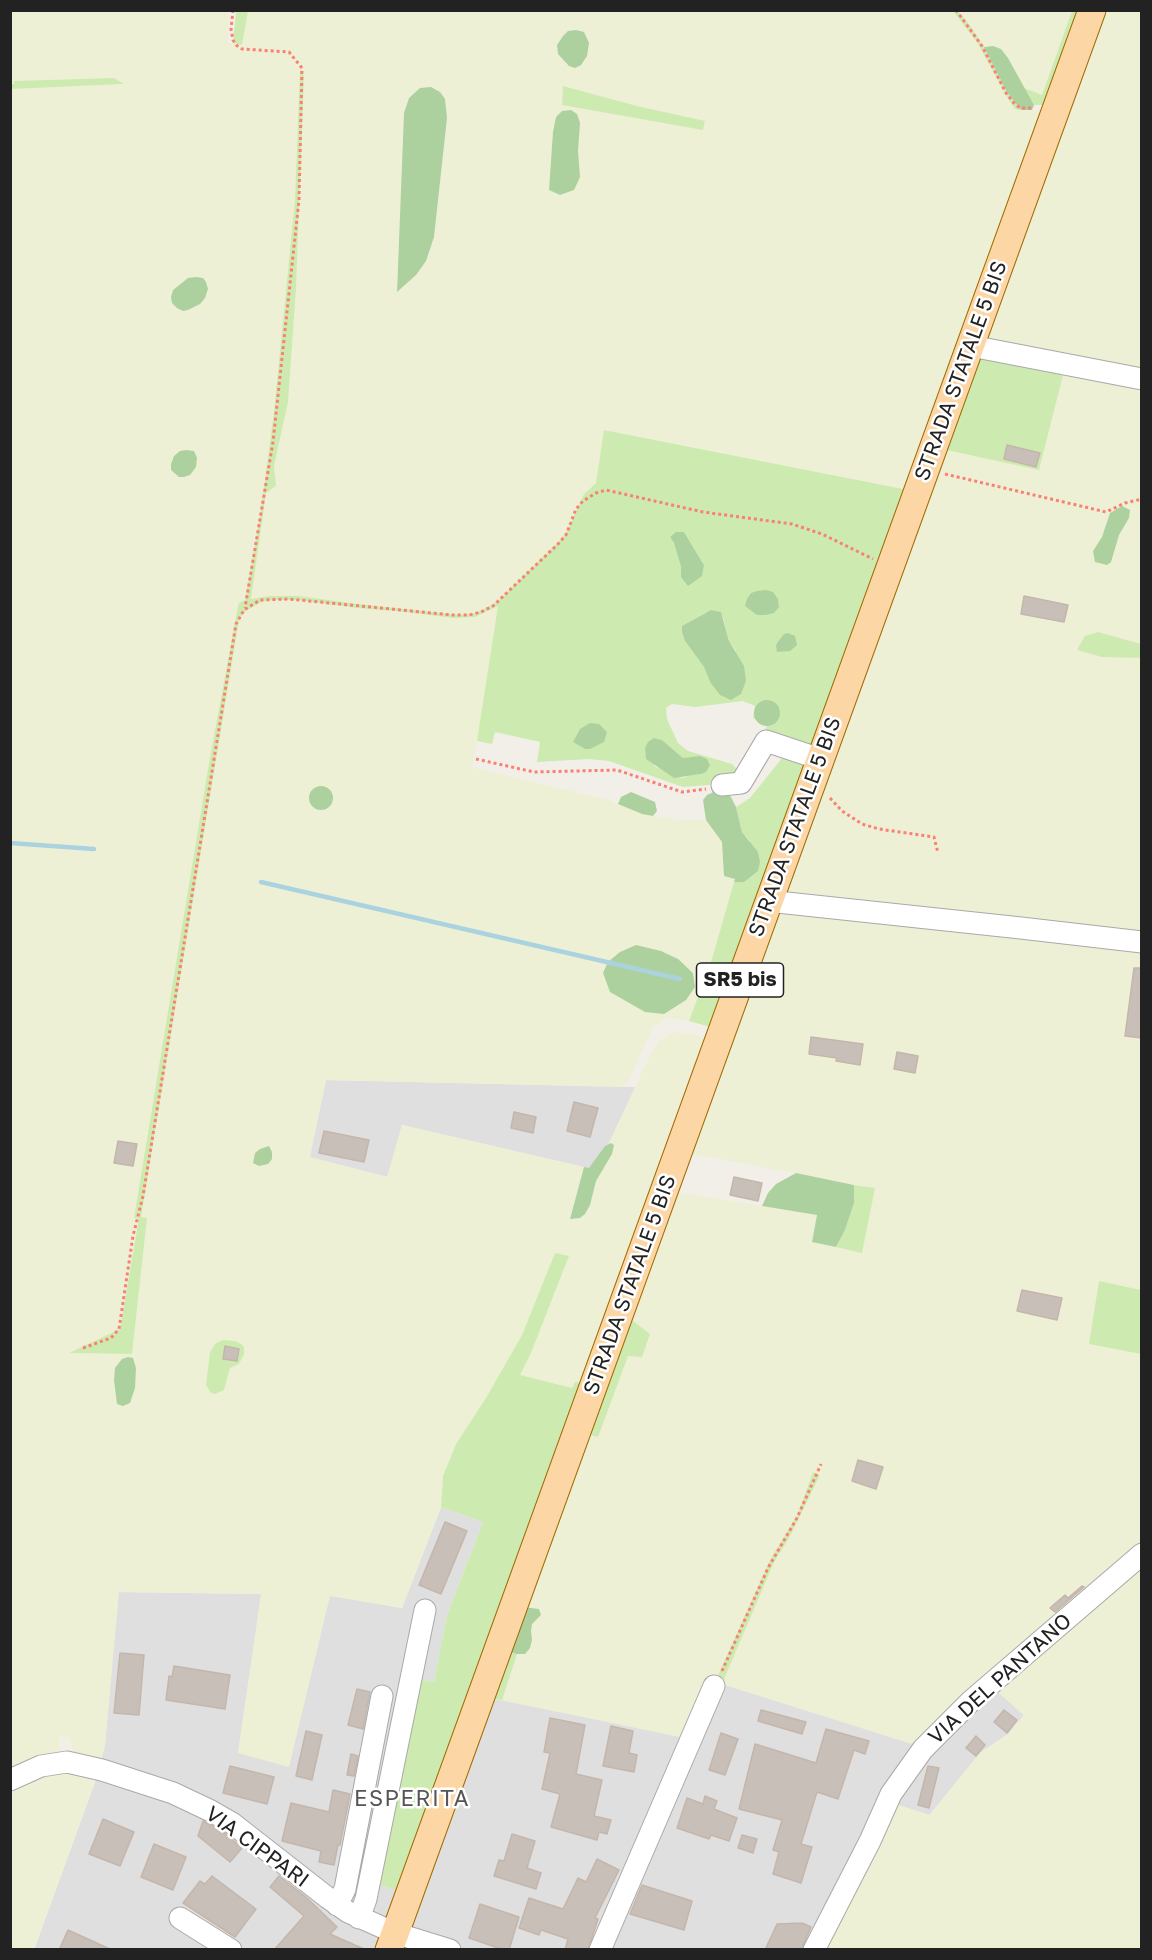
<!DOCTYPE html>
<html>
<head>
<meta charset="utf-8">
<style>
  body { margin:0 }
  #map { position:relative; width:1152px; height:1960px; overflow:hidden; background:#f2efe9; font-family:"Golos Text",sans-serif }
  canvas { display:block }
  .frame { position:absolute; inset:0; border:12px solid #222; pointer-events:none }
</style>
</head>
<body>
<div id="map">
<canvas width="1152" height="1960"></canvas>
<div class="frame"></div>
</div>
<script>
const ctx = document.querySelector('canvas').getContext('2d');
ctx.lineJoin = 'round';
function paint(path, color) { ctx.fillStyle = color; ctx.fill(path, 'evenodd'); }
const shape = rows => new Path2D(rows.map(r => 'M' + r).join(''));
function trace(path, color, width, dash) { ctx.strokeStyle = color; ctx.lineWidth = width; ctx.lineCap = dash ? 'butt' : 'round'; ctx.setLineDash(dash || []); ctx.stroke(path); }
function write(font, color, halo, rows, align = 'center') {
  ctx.font = font + ' "Golos Text",sans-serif'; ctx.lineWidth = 5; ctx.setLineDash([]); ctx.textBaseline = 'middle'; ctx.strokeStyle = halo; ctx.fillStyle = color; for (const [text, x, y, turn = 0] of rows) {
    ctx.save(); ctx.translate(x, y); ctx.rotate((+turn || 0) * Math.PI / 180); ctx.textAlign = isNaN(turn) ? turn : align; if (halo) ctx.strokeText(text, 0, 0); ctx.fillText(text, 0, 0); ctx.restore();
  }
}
paint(shape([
  [326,1080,636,1087,596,1170,402,1125,388,1177,309,1157],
  [441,1507,483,1522,447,1615,434,1682,416,1679,377,1883,398,1891,378,1949,34,1950,95,1782,105,1745,118,1592,262,1594,238,1753,330,1595,402,1608],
  [983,1679,1024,1715,1008,1734,980,1753,820,1949,400,1950,490,1698,502,1700,712,1681]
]), '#e0dfdf');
paint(shape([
  [953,10,977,42,993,71,1021,110,1047,110,908,490,605,430,596,483,584,494,567,531,560,540,498,601,476,613,460,615,358,604,299,596,269,596,250,599,266,493,276,486,274,466,288,402,296,289,304,76,300,71,295,200,274,412,261,510,245,600,239,603,238,606,209,763,134,1218,149,1170,239,619,244,612,263,601,298,600,356,608,397,611,454,618,475,617,498,606,484,704,472,767,609,800,642,814,681,820,706,820,722,842,724,854,723,865,735,879,712,959,689,1021,667,1018,653,1027,629,1080,623,1087,326,1080,310,1157,387,1177,402,1125,584,1167,570,1219,580,1218,585,1214,590,1205,596,1181,612,1154,611,1144,608,1145,650,1055,660,1040,669,1034,677,1032,694,1034,710,1041,583,1383,572,1388,520,1375,531,1353,569,1257,555,1253,522,1335,486,1398,456,1444,443,1476,441,1507,402,1608,330,1596,289,1767,238,1753,261,1594,119,1592,105,1745,100,1763,76,1758,69,1738,59,1737,60,1760,11,1772,10,89,124,84,14,81,14,84,11,84,11,11,230,11,228,42,242,45,248,11],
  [563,87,637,106,705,121,703,129,562,105],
  [404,113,447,118,434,237,416,275,397,291],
  [139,1218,147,1218,132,1354,70,1353,120,1329],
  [958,11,1072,11,1042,96,1024,88,1008,58,993,46,984,47],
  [1102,11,1141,11,1141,377,980,345],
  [1064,371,1141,387,1141,1290,1099,1282,1089,1344,1141,1354,1141,1949,819,1949,893,1803,930,1815,980,1753,1008,1734,1024,1715,983,1679,912,1744,712,1681,685,1738,490,1698,673,1191,817,1215,812,1242,862,1252,874,1188,687,1153,942,449],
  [63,1771,85,1776,95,1782,34,1949,11,1950,11,1792,37,1778]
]), '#eef0d5');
paint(shape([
  [236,11,248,11,242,45,233,43],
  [953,11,958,11,969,24,984,47,1007,92,1021,110,1015,109,1010,102,977,42],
  [1072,11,1083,11,1048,105,1034,105,1024,88,1042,95],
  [300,69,304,76,296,289,288,402,274,466,276,486,266,493,251,599,269,596,299,596,358,604,460,615,476,613,486,608,498,601,560,540,567,531,584,494,596,483,604,430,908,490,816,753,762,734,767,727,753,718,755,706,743,701,695,707,672,704,666,708,667,719,678,743,688,751,732,764,738,770,728,781,709,785,683,787,609,761,589,759,537,762,540,742,495,732,492,744,477,741,498,606,475,617,453,618,397,611,356,608,298,600,276,600,263,601,244,612,239,620,141,1217,147,1218,132,1354,69,1353,120,1329,139,1218,134,1218,209,763,238,606,239,603,245,600,261,510,274,412,295,200],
  [684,532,704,565,681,577,681,567,674,543,670,537],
  [705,613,723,617,729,641,736,651,710,682,704,667,685,641,688,623],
  [654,738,662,740,701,774,688,776,682,778,654,766],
  [114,78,124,84,11,89,11,84,14,84,14,81],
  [563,86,637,106,705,121,703,130,562,105],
  [977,358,1064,371,1039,470,942,449],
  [1098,632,1141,644,1141,658,1102,657,1077,650,1085,636],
  [790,757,808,766,714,1028,689,1021,712,959,734,882,744,882,750,841,742,832,736,807,750,798,782,758],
  [854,1185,875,1188,862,1253,836,1247,845,1230,854,1203],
  [555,1253,569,1256,531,1353,520,1375,572,1388,575,1382,583,1383,398,1891,376,1883,416,1679,434,1682,447,1615,483,1522,441,1507,443,1476,456,1444,486,1398,522,1335],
  [1099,1281,1141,1290,1141,1354,1089,1344],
  [628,1317,650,1334,642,1357,628,1356,598,1437,586,1434],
  [223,1340,235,1341,241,1344,244,1347,244,1354,239,1364,230,1368,224,1390,215,1394,211,1393,206,1385,210,1352,216,1343],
  [813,1472,820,1475,789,1538,774,1562,722,1684,715,1682,770,1560,798,1514],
  [507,1651,517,1654,502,1700,490,1698]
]), '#cdebb0');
paint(shape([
  [576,30,584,32,589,43,587,56,581,65,575,68,569,66,558,54,557,45,563,36,568,31],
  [993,46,1001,49,1008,58,1034,105,1032,110,1021,110,1007,92,984,47],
  [431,87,440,92,445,99,447,118,434,237,426,261,416,275,397,292,404,113,409,98,420,88],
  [571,110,577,114,580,123,578,151,580,177,574,190,560,195,549,190,553,132,556,117,562,111],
  [196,277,203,278,206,282,208,289,205,298,200,304,188,310,183,311,177,308,172,303,171,297,173,290,188,278],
  [186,450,194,451,197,458,196,467,190,475,184,477,179,477,171,470,171,464,174,456,180,451],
  [1122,506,1130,510,1129,518,1119,535,1111,562,1107,565,1095,562,1093,551,1102,537,1110,513],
  [676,532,684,532,704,565,702,576,688,586,681,577,681,567,674,543,670,537],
  [766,590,773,592,778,599,779,607,774,613,766,615,757,615,745,606,747,599,751,593,757,591],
  [711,610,721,612,729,641,744,666,746,681,741,694,731,700,720,695,710,682,704,667,685,641,682,632,682,626],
  [788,633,795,636,797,645,790,651,777,652,776,646,777,643,784,634],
  '754 713a13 13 0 1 1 26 0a13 13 0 1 1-26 0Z',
  [590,723,599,724,607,732,604,742,590,749,585,749,573,742,580,729],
  [654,738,662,740,683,758,700,756,707,759,710,765,706,772,701,774,674,778,646,759,645,748,648,742],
  '309 798a12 12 0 1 1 24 0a12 12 0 1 1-24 0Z',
  [716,791,725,792,731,797,736,807,742,832,758,852,760,862,758,871,744,882,734,882,735,879,724,876,722,842,706,820,703,800,707,795],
  [631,792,655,802,657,811,653,816,642,814,618,804,621,797],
  [636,945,661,951,678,959,693,973,695,987,686,1000,664,1014,645,1012,610,992,603,973,608,962,620,952],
  [611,1143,614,1145,612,1154,596,1181,590,1205,585,1214,580,1218,570,1219,584,1167,589,1168,605,1146],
  [269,1146,272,1152,272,1159,268,1164,259,1166,253,1163,255,1153,260,1149],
  [796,1173,854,1185,854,1203,845,1230,836,1247,812,1242,817,1215,762,1206,768,1193,776,1184],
  [128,1357,133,1358,136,1368,135,1388,130,1403,123,1406,117,1404,114,1380,115,1368,122,1359],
  [523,1607,539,1609,541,1615,532,1624,531,1631,532,1640,530,1648,525,1654,517,1654,507,1651]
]), '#add19e');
trace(shape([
  [10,843,94,849],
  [261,882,680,979]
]), '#aad3df', 4.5);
const building = shape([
  [1007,445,1040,453,1036,467,1004,459,1007,445],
  [1024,596,1068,605,1064,622,1021,614,1024,596],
  [1134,968,1142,968,1142,1038,1125,1036,1134,968],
  [811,1037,863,1044,860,1065,836,1061,837,1058,809,1054,811,1037],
  [897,1052,918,1056,915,1073,894,1069,897,1052],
  [574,1102,598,1108,590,1137,567,1131,574,1102],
  [514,1112,536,1117,533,1133,511,1128,514,1112],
  [324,1131,369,1140,364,1162,319,1153,324,1131],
  [118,1141,137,1144,133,1166,114,1163,118,1141],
  [734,1177,762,1183,758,1201,730,1195,734,1177],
  [1022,1290,1062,1298,1057,1320,1017,1311,1022,1290],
  [225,1346,239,1349,237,1361,223,1359,225,1346],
  [858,1460,883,1467,876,1489,852,1481,858,1460],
  [445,1522,467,1531,441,1594,419,1585,445,1522],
  [1082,1586,1084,1587,1055,1612,1050,1608,1065,1595,1068,1598,1082,1586],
  [120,1653,144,1655,139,1715,114,1713,120,1653],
  [174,1666,230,1675,225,1709,166,1700,169,1676,172,1677,174,1666],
  [357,1689,370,1692,363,1729,348,1725,357,1689],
  [761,1710,806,1722,802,1734,758,1721,761,1710],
  [1004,1710,1017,1720,1007,1733,994,1722,1004,1710],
  [550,1718,585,1725,576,1774,602,1780,594,1816,611,1820,607,1834,599,1832,597,1840,551,1827,560,1794,542,1789,550,1753,544,1752,550,1718],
  [611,1726,633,1731,629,1753,637,1755,634,1772,603,1766,611,1726],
  [826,1729,869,1741,865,1754,854,1750,838,1799,817,1792,801,1844,812,1847,801,1883,773,1874,779,1852,773,1850,782,1820,739,1809,755,1744,816,1763,826,1729],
  [306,1731,322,1735,312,1780,296,1776,306,1731],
  [721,1733,738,1739,725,1775,709,1770,721,1733],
  [976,1736,985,1745,976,1756,966,1748,976,1736],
  [351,1754,358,1756,354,1776,347,1775,351,1754],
  [230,1766,274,1777,267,1804,223,1793,230,1766],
  [928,1766,939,1768,929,1808,918,1805,928,1766],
  [333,1790,350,1794,340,1845,338,1845,334,1865,319,1862,321,1851,282,1841,291,1803,329,1812,333,1790],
  [705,1796,717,1801,714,1809,737,1818,729,1841,711,1835,709,1839,677,1828,687,1798,703,1804,705,1796],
  [103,1819,134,1832,120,1866,89,1854,103,1819],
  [203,1821,226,1834,242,1848,230,1862,198,1836,203,1821],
  [512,1834,535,1841,527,1868,541,1873,536,1889,494,1876,499,1860,504,1861,512,1834],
  [742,1835,757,1839,753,1853,738,1848,742,1835],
  [154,1844,186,1857,173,1890,141,1877,154,1844],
  [597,1859,619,1870,595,1918,598,1919,588,1950,565,1950,568,1939,541,1930,539,1935,519,1928,529,1898,563,1909,578,1878,586,1882,597,1859],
  [212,1876,256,1909,235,1937,183,1903,200,1881,205,1884,212,1876],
  [279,1876,307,1898,337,1927,330,1934,366,1950,274,1950,304,1916,270,1887,279,1876],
  [642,1885,692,1901,684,1930,630,1914,642,1885],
  [480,1904,519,1917,509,1950,504,1950,469,1938,480,1904],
  [802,1923,811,1927,801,1950,765,1950,777,1924,802,1923],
  [68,1930,112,1950,59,1950,68,1930]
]);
paint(building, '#c7bfb8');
trace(building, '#c4b6ab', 1.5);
const minor = shape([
  [971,346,1142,379],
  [722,785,741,783,766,741,820,759],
  [768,901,1021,928,1142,942],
  [10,1780,41,1766,67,1762,102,1770,173,1793,211,1811,232,1823,328,1898,348,1912,395,1933,450,1950],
  [337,1905,345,1889,382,1696],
  [180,1918,231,1950],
  [359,1918,366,1899,425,1610],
  [600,1950,714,1686],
  [814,1950,870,1841,891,1794,923,1749,971,1701,1142,1554]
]);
const major = shape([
  [389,1950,1092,10]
]);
trace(minor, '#a9a9a9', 23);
trace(major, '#a06b00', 29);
trace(shape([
  [233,10,231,29,233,40,236,45,242,49,289,52,302,68,299,200,273,442,245,608],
  [956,10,982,46,1006,93,1014,103,1020,108,1034,108],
  [945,474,1106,512,1125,503,1142,499],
  [476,759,534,772,617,770,682,792,706,789],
  [830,798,842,811,862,824,879,829,934,837,938,853],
  [83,1348,111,1338,119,1329,133,1236,143,1196,236,624,244,610,260,600,289,599,452,615,469,615,481,612,493,606,558,544,566,535,576,509,583,501,596,493,606,490,703,512,792,524,822,534,873,559],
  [722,1671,768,1568,797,1518,821,1464]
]), '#fa8072', 3, [3, 3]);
trace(minor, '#fff', 21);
trace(major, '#fcd6a4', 27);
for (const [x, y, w] of [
  [740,980,87]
]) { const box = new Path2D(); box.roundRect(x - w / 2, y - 17, w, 34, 4.5); ctx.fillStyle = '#fff'; ctx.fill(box); trace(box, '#222', 1.5); }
write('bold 20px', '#222', null, [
  ["SR5 bis",740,980]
]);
write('21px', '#222', '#fff', [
  ["STRADA STATALE 5 BIS",961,371,-70],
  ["STRADA STATALE 5 BIS",795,827,-70],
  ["STRADA STATALE 5 BIS",630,1285,-70],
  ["VIA DEL PANTANO",1000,1679,-42],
  ["VIA CIPPARI",257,1847,36]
]);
ctx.letterSpacing = '1.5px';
write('22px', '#555', '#fff', [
  ["ESPERITA",412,1799]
]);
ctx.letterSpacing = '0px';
</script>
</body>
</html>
